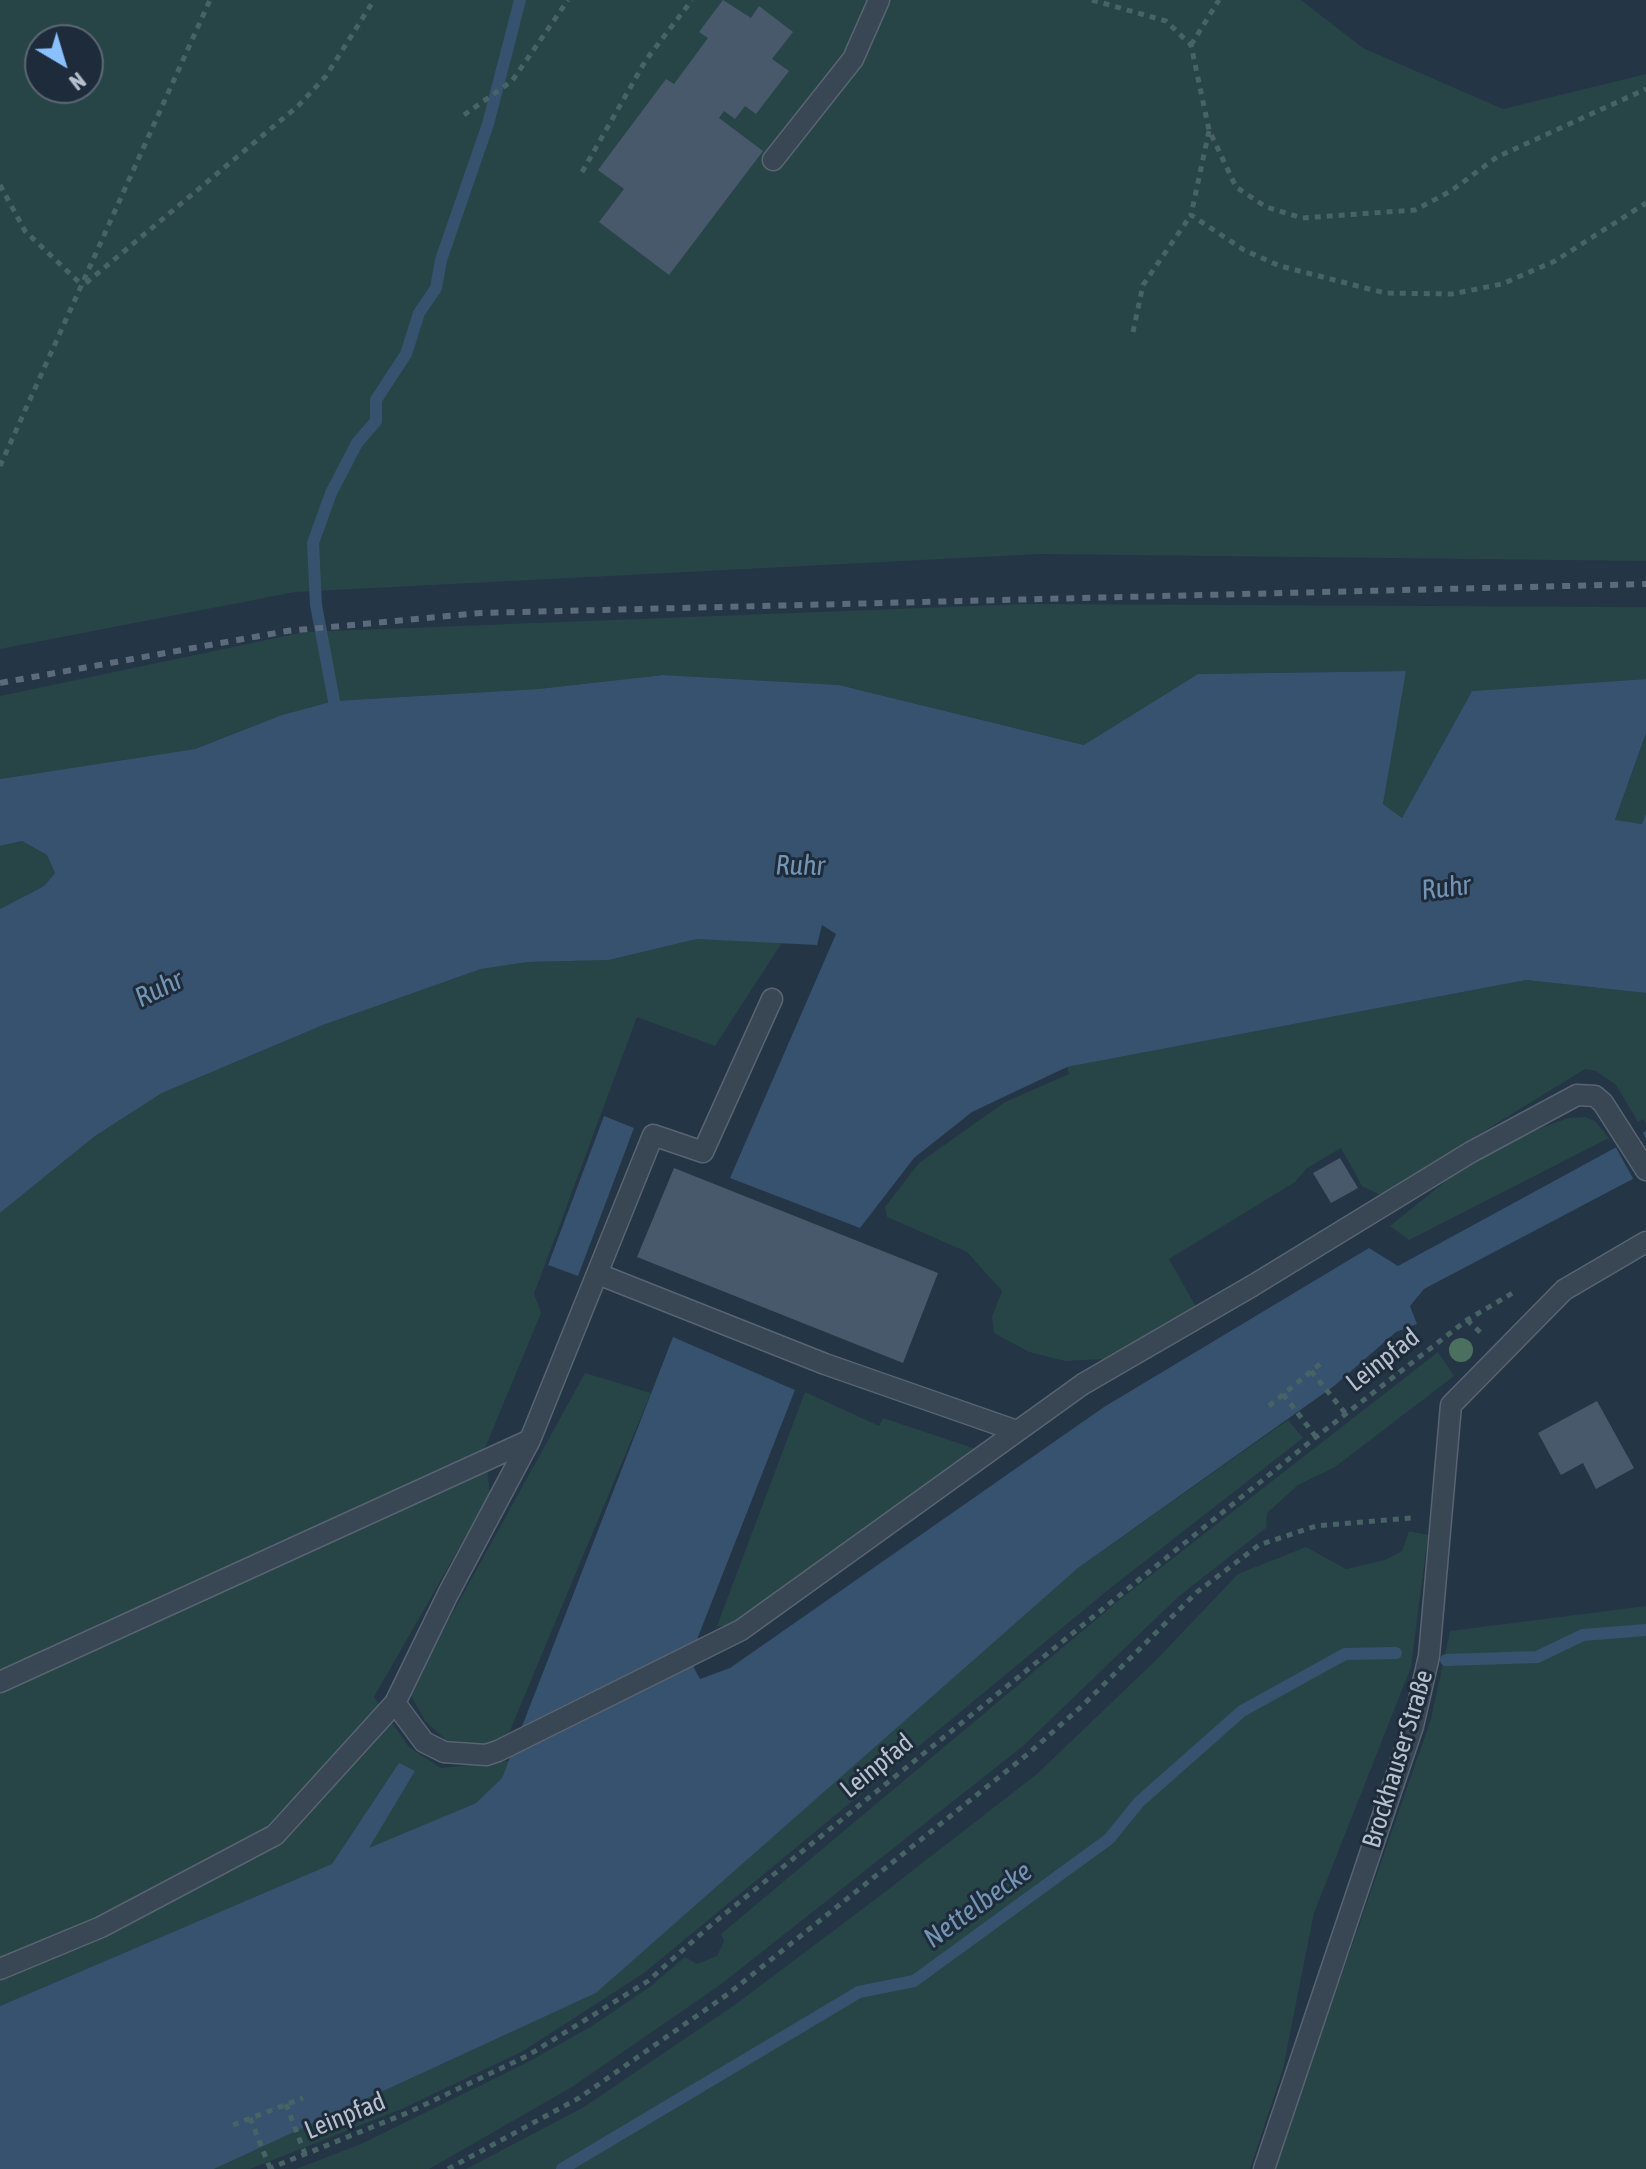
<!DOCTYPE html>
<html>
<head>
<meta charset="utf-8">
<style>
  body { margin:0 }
  #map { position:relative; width:1646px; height:2169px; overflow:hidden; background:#243545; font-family:"Asap Condensed",sans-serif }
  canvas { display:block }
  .north { position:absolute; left:24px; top:24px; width:80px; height:80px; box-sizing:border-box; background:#1e2b3a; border:2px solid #5b6775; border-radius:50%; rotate:142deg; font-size:22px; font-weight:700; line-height:32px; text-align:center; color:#b7c1ce }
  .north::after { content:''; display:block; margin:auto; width:28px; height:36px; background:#8bc0ff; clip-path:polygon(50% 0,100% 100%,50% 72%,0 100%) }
</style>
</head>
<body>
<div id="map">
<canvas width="1646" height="2169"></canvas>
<div class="north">N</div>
</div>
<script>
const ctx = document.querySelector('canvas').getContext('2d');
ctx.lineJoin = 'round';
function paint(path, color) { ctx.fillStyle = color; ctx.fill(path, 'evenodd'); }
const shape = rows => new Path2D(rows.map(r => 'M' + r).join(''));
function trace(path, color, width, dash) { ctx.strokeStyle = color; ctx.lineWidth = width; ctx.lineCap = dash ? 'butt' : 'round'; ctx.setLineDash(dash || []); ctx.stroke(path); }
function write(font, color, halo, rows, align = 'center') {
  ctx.font = font + ' "Asap Condensed",sans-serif'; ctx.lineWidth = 6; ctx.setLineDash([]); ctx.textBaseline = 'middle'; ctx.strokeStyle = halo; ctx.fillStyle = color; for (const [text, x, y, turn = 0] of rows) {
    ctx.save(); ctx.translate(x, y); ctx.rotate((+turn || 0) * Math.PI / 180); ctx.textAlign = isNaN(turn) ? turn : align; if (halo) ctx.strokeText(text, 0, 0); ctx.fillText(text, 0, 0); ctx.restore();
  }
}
paint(shape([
  [0,0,1301,0,1363,48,1503,109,1646,74,1646,561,1040,554,295,592,0,649],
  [40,40,88,40,88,88,40,88],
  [1024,604,1646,607,1646,679,1472,691,1402,818,1383,804,1405,671,1198,674,1085,745,839,685,663,675,538,689,334,701,282,715,195,749,0,779,0,696,304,632],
  [1646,733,1646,813,1642,824,1615,821],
  [22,841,47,855,55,873,44,886,0,909,0,846],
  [697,939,783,941,715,1046,637,1017,534,1294,541,1313,485,1448,490,1494,374,1697,409,1747,441,1768,509,1761,502,1778,476,1803,368,1849,415,1771,333,1864,0,2006,0,1213,95,1136,162,1093,323,1025,481,969,528,962,609,960],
  [1526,980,1646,993,1646,1123,1643,1119,1638,1122,1616,1085,1596,1071,1585,1069,1380,1195,1362,1186,1341,1148,1307,1168,1295,1182,1169,1259,1196,1307,1131,1348,1104,1359,1065,1361,1029,1352,994,1333,992,1317,1002,1291,967,1252,887,1217,885,1207,919,1163,1005,1102,1069,1074,1067,1067],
  [1585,1117,1595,1121,1609,1138,1409,1240,1390,1226,1463,1167,1533,1131,1568,1118],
  [1438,1352,1454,1376,1335,1467,1298,1485,1267,1513,1266,1528,1178,1597,1023,1746,720,1985,572,2087,429,2169,296,2169,361,2144,528,2062,592,2026,651,1986,685,1957,697,1964,717,1956,724,1941,721,1934,1123,1597],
  [585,1373,651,1393,509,1733,486,1744,446,1740,425,1721,409,1692],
  [805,1392,879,1426,883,1418,982,1451,733,1627,717,1626],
  [1288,1420,1303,1438,1113,1586,644,1973,523,2051,404,2108,250,2169,214,2169,596,1993,1078,1568],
  [1409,1531,1428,1535,1411,1667,1314,1913,1283,2069,1250,2169,466,2169,584,2107,736,2004,881,1895,1037,1774,1157,1659,1238,1574,1306,1547,1346,1569,1385,1560,1402,1551],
  [1646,1606,1646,2169,1274,2169,1431,1719,1450,1631]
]), '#274546');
paint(shape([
  [1406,671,1383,804,1402,818,1472,691,1646,679,1646,733,1615,820,1642,824,1646,813,1646,993,1526,980,1067,1067,972,1112,914,1158,860,1228,730,1178,836,934,822,925,817,945,697,939,609,960,528,962,481,969,323,1025,162,1093,95,1136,0,1213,0,909,44,886,55,873,47,855,22,841,0,846,0,779,195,749,282,715,334,701,538,689,663,675,839,685,1084,745,1198,674],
  [604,1116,634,1128,578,1276,548,1265],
  [1646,1131,1646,1172,1424,1289,1410,1306,1417,1324,1396,1332,1334,1386,1078,1568,596,1993,214,2169,0,2169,0,2006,332,1864,399,1763,415,1771,369,1848,476,1803,502,1778,673,1337,795,1390,698,1637,694,1668,700,1679,730,1668,1104,1407,1369,1248,1398,1266]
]), '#37526e');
paint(shape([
  [1641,1129,1646,1139,1646,1176,1635,1182,1614,1144]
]), '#243545');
trace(shape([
  [334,701,316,605,313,543,331,493,357,443,376,421,376,400,406,354,419,313,436,288,441,260,488,124,520,0],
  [1446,1660,1537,1657,1583,1635,1646,1630],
  [562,2169,859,1992,914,1981,1109,1839,1139,1802,1242,1711,1345,1654,1396,1653]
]), '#37526e', 12);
paint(shape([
  [723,0,751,18,759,6,793,32,772,59,789,71,756,114,745,106,735,119,724,111,719,118,763,151,669,275,599,222,624,189,598,170,666,79,674,84,708,38,699,32],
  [1340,1158,1358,1188,1331,1203,1313,1173],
  [674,1168,938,1273,903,1363,637,1257],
  [1597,1401,1634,1468,1596,1489,1583,1463,1561,1475,1538,1433]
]), '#48596c');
const lane = shape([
  [773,160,853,59,879,0],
  [772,999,703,1152,653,1135,530,1440,448,1594,395,1703,424,1742,444,1752,486,1755,498,1751,741,1630,1083,1384,1252,1286,1471,1152,1577,1095,1595,1096,1603,1103,1646,1170],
  [598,1274,825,1364,1014,1430],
  [0,1682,530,1440],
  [0,1969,101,1927,275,1835,395,1703],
  [1264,2169,1413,1726,1429,1656,1451,1405,1564,1290,1646,1242]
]);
trace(lane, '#586472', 23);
trace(shape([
  [1092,0,1166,21,1191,45,1209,130,1236,187,1266,207,1302,218,1415,210,1451,191,1497,157,1646,89],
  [1191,45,1219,0],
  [464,115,512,81,568,0],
  [1209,131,1191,215,1244,250,1280,266,1385,293,1452,294,1502,284,1555,261,1646,203],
  [582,172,646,60,692,0],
  [0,185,25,231,83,286],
  [86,283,298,106,326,76,374,0],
  [1133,332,1143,285,1191,215],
  [0,466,210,0],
  [1467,1320,1481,1333],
  [1311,1371,1346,1414],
  [1283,1394,1316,1437],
  [1269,1406,1320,1364],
  [286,2104,305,2154],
  [250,2118,270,2168],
  [233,2125,303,2098],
  [268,2169,407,2113,527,2056,648,1981,711,1925,1316,1437,1467,1320,1516,1291],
  [448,2169,579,2098,728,1994,1029,1753,1082,1706,1197,1592,1259,1545,1316,1526,1411,1518]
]), '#476365', 5, [6, 6]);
trace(lane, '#394654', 20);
trace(shape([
  [0,683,287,631,480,613,1646,584]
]), '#5b6b7c', 6, [8, 8]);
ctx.fillStyle = '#4c705f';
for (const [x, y] of [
  [1461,1350]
]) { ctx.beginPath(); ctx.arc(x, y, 12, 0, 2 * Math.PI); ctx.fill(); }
write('26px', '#b7c1ce', '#1e2b3a', [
  ["Leinpfad",1383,1360,-38],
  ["Brockhauser Straße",1398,1759,-73],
  ["Leinpfad",877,1766,-39],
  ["Leinpfad",345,2116,-22]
]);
write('italic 28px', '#7494b4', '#1e2b3a', [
  ["Ruhr",800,866,1],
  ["Ruhr",1446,888,-7],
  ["Ruhr",159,989,-26],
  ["Nettelbecke",978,1905,-36]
]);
</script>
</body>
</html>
